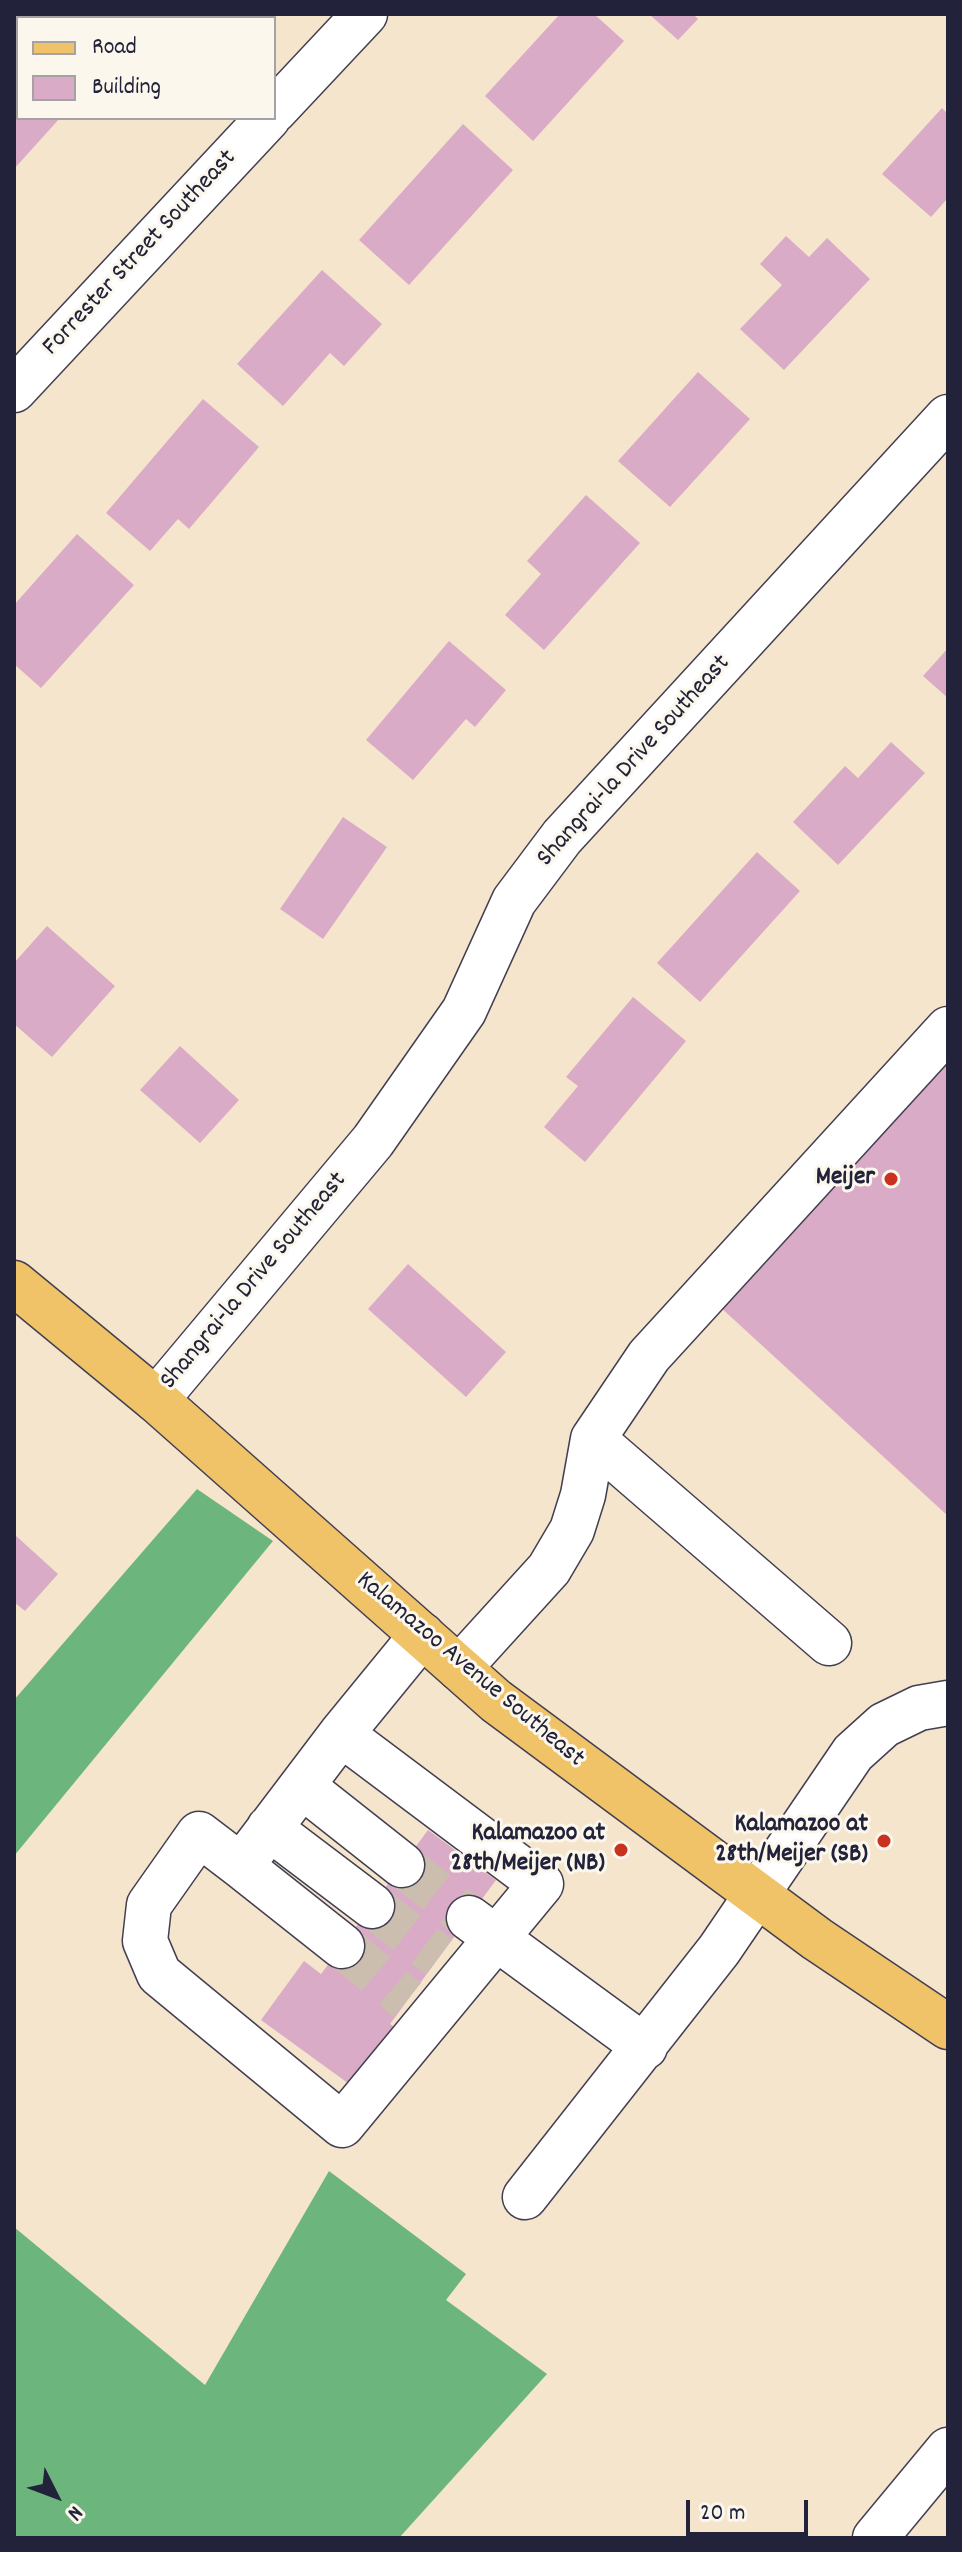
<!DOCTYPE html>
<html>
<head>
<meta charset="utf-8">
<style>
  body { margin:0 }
  #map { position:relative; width:962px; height:2552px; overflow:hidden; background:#f5e5cc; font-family:Dekko,sans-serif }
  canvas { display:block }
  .frame { position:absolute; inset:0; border:16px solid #22223b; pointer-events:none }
  .legend { position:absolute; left:16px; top:16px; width:260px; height:104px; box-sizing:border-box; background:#fbf7ec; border:2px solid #a4a2a5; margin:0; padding:10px 14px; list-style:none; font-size:24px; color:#22223b }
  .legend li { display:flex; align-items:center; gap:16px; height:40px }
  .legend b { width:40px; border:2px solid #a4a2a5 }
  .north { position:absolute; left:16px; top:2456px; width:80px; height:80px; -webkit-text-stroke:6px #fbf7ec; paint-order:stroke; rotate:132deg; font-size:22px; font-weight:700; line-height:32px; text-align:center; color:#22223b }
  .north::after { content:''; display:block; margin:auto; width:28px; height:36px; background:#22223b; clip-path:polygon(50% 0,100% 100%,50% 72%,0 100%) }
  .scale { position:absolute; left:686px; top:2500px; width:122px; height:36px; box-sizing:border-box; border:4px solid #22223b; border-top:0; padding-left:10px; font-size:24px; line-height:28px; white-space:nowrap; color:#22223b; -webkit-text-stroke:6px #fbf7ec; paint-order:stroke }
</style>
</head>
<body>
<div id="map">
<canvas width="962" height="2552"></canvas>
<div class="frame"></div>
<ul class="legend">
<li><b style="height:10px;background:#f0c369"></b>Road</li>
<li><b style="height:22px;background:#daabc7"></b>Building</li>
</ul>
<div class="north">N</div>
<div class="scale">20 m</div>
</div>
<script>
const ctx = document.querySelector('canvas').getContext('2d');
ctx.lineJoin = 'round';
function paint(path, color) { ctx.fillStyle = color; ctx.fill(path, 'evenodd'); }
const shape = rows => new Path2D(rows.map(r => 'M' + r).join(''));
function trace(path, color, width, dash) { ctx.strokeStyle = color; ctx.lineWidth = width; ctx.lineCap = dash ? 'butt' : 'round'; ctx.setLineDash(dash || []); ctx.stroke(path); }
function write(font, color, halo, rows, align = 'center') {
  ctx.font = font + ' Dekko,sans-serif'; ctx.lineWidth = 6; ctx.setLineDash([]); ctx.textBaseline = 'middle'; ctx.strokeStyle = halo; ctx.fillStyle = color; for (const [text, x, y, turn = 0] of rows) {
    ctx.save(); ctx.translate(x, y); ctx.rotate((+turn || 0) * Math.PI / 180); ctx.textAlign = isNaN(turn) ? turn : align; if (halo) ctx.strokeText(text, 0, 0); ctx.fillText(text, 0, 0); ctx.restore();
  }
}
paint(shape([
  [197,1489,273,1541,14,1856,14,1700],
  [329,2171,466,2274,446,2300,547,2374,399,2538,14,2538,14,2227,205,2385]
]), '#6cb57c');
paint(shape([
  [51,14,156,14,153,18,55,18],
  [560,14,594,14,624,41,533,141,485,96],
  [649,14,693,14,698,19,678,40],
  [18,69,18,118,60,118,14,169,14,74],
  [942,108,948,114,948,198,931,217,882,174],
  [463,124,513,170,409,285,359,240],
  [786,236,809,257,827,238,870,279,784,370,740,329,782,285,760,264],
  [322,270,382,324,344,366,330,353,283,406,237,364],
  [698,372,750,419,670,507,618,461],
  [203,399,259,447,189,529,178,519,150,551,106,513],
  [586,495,640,543,544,650,505,615,541,574,527,561],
  [77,534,134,585,41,688,14,664,14,605],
  [449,641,506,690,475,727,466,719,413,780,366,740],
  [948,648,948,698,923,676],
  [891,742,925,773,838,865,793,822,845,766,858,778],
  [343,817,387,847,323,939,280,909],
  [757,852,800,891,700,1002,657,963],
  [47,926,115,986,52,1057,14,1024,14,963],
  [633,997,686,1041,585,1162,544,1127,578,1086,566,1077],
  [180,1046,239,1100,200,1143,140,1090],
  [948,1053,948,1516,719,1306],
  [408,1264,506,1352,466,1397,368,1309],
  [14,1534,58,1574,25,1611,14,1602],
  [428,1830,496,1880,390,2024,399,2030,356,2089,261,2020,304,1961,321,1974]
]), '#daabc7');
trace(shape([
  [402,1865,469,1918],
  [372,1906,439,1957],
  [342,1946,407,2000]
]), '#cbbeaf', 44, [44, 22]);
const minor = shape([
  [274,111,365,14],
  [14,390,268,118],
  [156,1400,373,1141,464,1011,514,901,562,837,948,417],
  [593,1439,829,1643],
  [459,1668,549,1569,572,1530,583,1495,593,1439,649,1356,948,1029],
  [341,1734,541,1884,342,2125,159,1974,145,1941,149,1905,199,1834,241,1866,341,1734,422,1635],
  [302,1786,402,1865],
  [269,1828,372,1906],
  [241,1866,342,1946],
  [469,1918,645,2047],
  [525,2197,719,1950,853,1753,884,1725,919,1708,948,1703],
  [875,2538,948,2450]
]);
const major = shape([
  [14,1283,156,1400,496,1701,817,1939,948,2027]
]);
trace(minor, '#423f51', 47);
trace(major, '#423f51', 47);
trace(minor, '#fff', 44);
trace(major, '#f0c369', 44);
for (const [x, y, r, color] of [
  [891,1179,8,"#c8321e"],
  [884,1841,8,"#c8321e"],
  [621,1850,8,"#c8321e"]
]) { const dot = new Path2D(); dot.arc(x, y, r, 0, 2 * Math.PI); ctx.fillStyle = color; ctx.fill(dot); trace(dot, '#fbf7ec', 3); }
write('26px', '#22223b', '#fbf7ec', [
  ["Forrester Street Southeast",141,254,-47],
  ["Shangrai-la Drive Southeast",635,762,-48],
  ["Shangrai-la Drive Southeast",255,1282,-50],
  ["Kalamazoo Avenue Southeast",469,1671,40]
]);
write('bold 26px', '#22223b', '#fbf7ec', [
  ["Meijer",875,1179],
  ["Kalamazoo at",868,1826],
  ["28th/Meijer (SB)",868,1856],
  ["Kalamazoo at",605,1835],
  ["28th/Meijer (NB)",605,1865]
], 'right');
</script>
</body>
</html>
